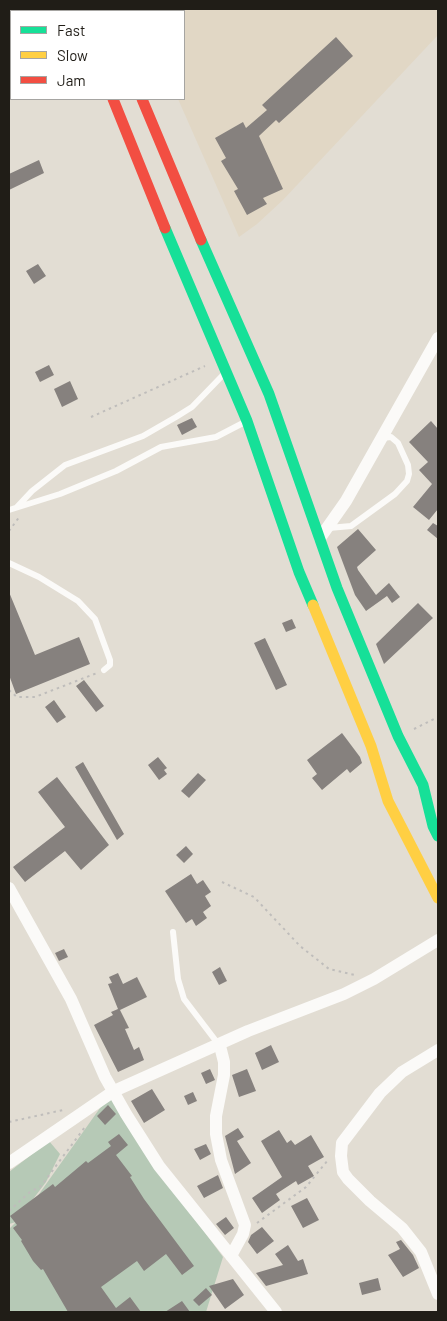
<!DOCTYPE html>
<html>
<head>
<meta charset="utf-8">
<style>
  body { margin:0 }
  #map { position:relative; width:447px; height:1321px; overflow:hidden; background:#e2ddd3; font-family:Barlow,sans-serif }
  canvas { display:block }
  .frame { position:absolute; inset:0; border:10px solid #201d17; pointer-events:none }
  .legend { position:absolute; left:10px; top:10px; width:175px; height:90px; box-sizing:border-box; background:#fff; border:1px solid #a6a5a2; margin:0; padding:6px 9px; list-style:none; font-size:15px; color:#201d17 }
  .legend li { display:flex; align-items:center; gap:10px; height:25px }
  .legend b { width:25px; border:1px solid #a6a5a2 }
</style>
</head>
<body>
<div id="map">
<canvas width="447" height="1321"></canvas>
<div class="frame"></div>
<ul class="legend">
<li><b style="height:6px;background:#16e098"></b>Fast</li>
<li><b style="height:6px;background:#ffcf43"></b>Slow</li>
<li><b style="height:6px;background:#f24e42"></b>Jam</li>
</ul>
</div>
<script>
const ctx = document.querySelector('canvas').getContext('2d');
ctx.lineJoin = 'round';
function paint(path, color) { ctx.fillStyle = color; ctx.fill(path, 'evenodd'); }
const shape = rows => new Path2D(rows.map(r => 'M' + r).join(''));
function trace(path, color, width, dash) { ctx.strokeStyle = color; ctx.lineWidth = width; ctx.lineCap = dash ? 'butt' : 'round'; ctx.setLineDash(dash || []); ctx.stroke(path); }
paint(shape([
  [168,9,438,9,438,35,283,200,257,224,239,237,178,99,184,99,184,11,164,11]
]), '#e1d7c5');
paint(shape([
  [114,1096,183,1203,223,1257,206,1312,9,1312,9,1229,16,1222,9,1224,9,1172,49,1141,60,1154,46,1182,18,1219,27,1211,105,1101]
]), '#b6c9b6');
paint(shape([
  [336,37,353,56,279,123,276,120,259,136,283,189,263,198,267,204,247,215,234,191,238,189,221,161,226,158,215,138,243,122,246,128,267,110,262,105],
  [39,160,44,173,9,190,9,174],
  [38,264,46,276,34,284,26,271],
  [49,365,54,375,40,382,35,372],
  [70,381,78,399,62,407,54,389],
  [192,418,197,427,182,435,177,425],
  [431,421,438,429,438,509,429,520,413,507,432,484,419,470,428,462,409,442],
  [433,523,438,526,438,539,427,530],
  [358,529,376,550,357,567,358,570,376,595,389,583,400,597,392,603,387,596,366,611,355,595,337,547],
  [9,592,35,655,79,637,90,664,16,694,9,675],
  [418,603,433,618,384,664,376,644],
  [292,619,296,628,286,632,282,623],
  [265,638,287,685,276,690,254,643],
  [84,680,104,706,96,712,76,686],
  [54,700,66,717,57,723,45,707],
  [342,733,360,757,362,763,350,773,347,769,322,790,312,778,317,774,307,760],
  [158,757,167,768,164,770,167,774,159,780,148,765],
  [83,762,124,834,117,840,75,767],
  [198,773,206,780,189,798,181,791],
  [57,777,109,845,81,870,65,851,25,882,13,867,65,827,38,792],
  [186,846,193,854,184,863,176,855],
  [191,874,197,884,203,880,211,892,205,896,211,906,203,912,207,918,196,926,192,919,186,923,165,891],
  [64,949,68,957,59,961,55,953],
  [220,967,227,981,219,985,212,972],
  [118,973,123,984,137,977,147,997,120,1010,129,1028,125,1029,134,1050,139,1047,144,1060,118,1072,94,1025,113,1015,111,1012,118,1009,108,984,112,983,109,977],
  [271,1045,279,1062,262,1070,255,1053],
  [210,1069,215,1080,206,1084,201,1073],
  [247,1069,256,1091,239,1097,232,1075],
  [152,1089,165,1110,144,1123,131,1101],
  [193,1092,197,1101,188,1105,184,1096],
  [108,1105,116,1114,105,1125,97,1116],
  [238,1128,244,1137,237,1141,251,1163,235,1174,225,1136],
  [279,1130,287,1143,291,1140,295,1145,311,1135,324,1157,308,1166,314,1176,298,1185,296,1181,276,1194,280,1200,262,1213,252,1198,282,1177,261,1141],
  [119,1134,128,1145,116,1155,132,1176,130,1177,144,1199,194,1266,182,1275,166,1254,144,1271,137,1261,101,1287,116,1308,130,1297,141,1312,68,1312,43,1269,41,1270,33,1261,21,1241,22,1240,13,1228,17,1225,10,1216,53,1184,55,1187,86,1161,88,1163,111,1146,108,1142],
  [206,1144,211,1154,200,1160,194,1149],
  [218,1175,223,1188,204,1198,197,1186],
  [307,1198,319,1220,303,1228,291,1206],
  [226,1217,234,1228,225,1235,216,1224],
  [262,1227,274,1241,257,1254,248,1242,251,1235],
  [401,1240,413,1255,419,1268,403,1277,388,1255,400,1249,396,1242],
  [288,1245,298,1261,303,1259,308,1274,266,1286,256,1273,283,1265,275,1254],
  [378,1278,381,1290,362,1295,359,1283],
  [233,1279,244,1295,225,1309,209,1286],
  [206,1288,212,1295,199,1306,193,1300],
  [182,1301,190,1312,165,1312]
]), '#86817e');
trace(shape([
  [91,417,205,366],
  [9,531,20,516],
  [9,690,17,697,35,697,97,673],
  [414,729,438,717],
  [222,882,254,897,300,946,329,969,355,975],
  [9,1122,63,1110],
  [9,1211,30,1192,41,1186,85,1127],
  [257,1223,306,1187,328,1160]
]), '#bfbdbb', 2, [2.5, 4]);
trace(shape([
  [17,507,32,491,65,465,143,436,176,417,192,407,222,376],
  [9,510,60,494,116,471,161,447,216,437,243,423],
  [329,528,351,526,395,494,407,481,409,474,408,465,398,443,391,437,382,438],
  [9,563,39,577,78,601,95,619,110,660,110,665,104,670],
  [173,932,178,979,184,999,219,1045]
]), '#fbfaf8', 6);
trace(shape([
  [320,538,346,501,438,338],
  [9,888,71,999,105,1077,126,1114,159,1166,276,1312],
  [220,1046,224,1062,224,1075,216,1116,216,1134,221,1160,245,1225,243,1234,231,1256],
  [438,1050,402,1072,380,1093,342,1143,341,1156,343,1172,348,1179,370,1201,402,1228,421,1252,438,1294],
  [9,1163,114,1091,248,1031,344,994,374,979,438,940]
]), '#fbfaf8', 12);
trace(shape([
  [106,9,107,11],
  [165,228,247,421,299,572,313,605],
  [201,240,269,394,337,588,398,736,423,785,433,826,438,836]
]), '#16e098', 11);
trace(shape([
  [74,9,75,11],
  [313,605,371,746,388,801,438,898]
]), '#ffcf43', 11);
trace(shape([
  [113,99,165,228],
  [142,99,201,240]
]), '#f24e42', 11);
</script>
</body>
</html>
